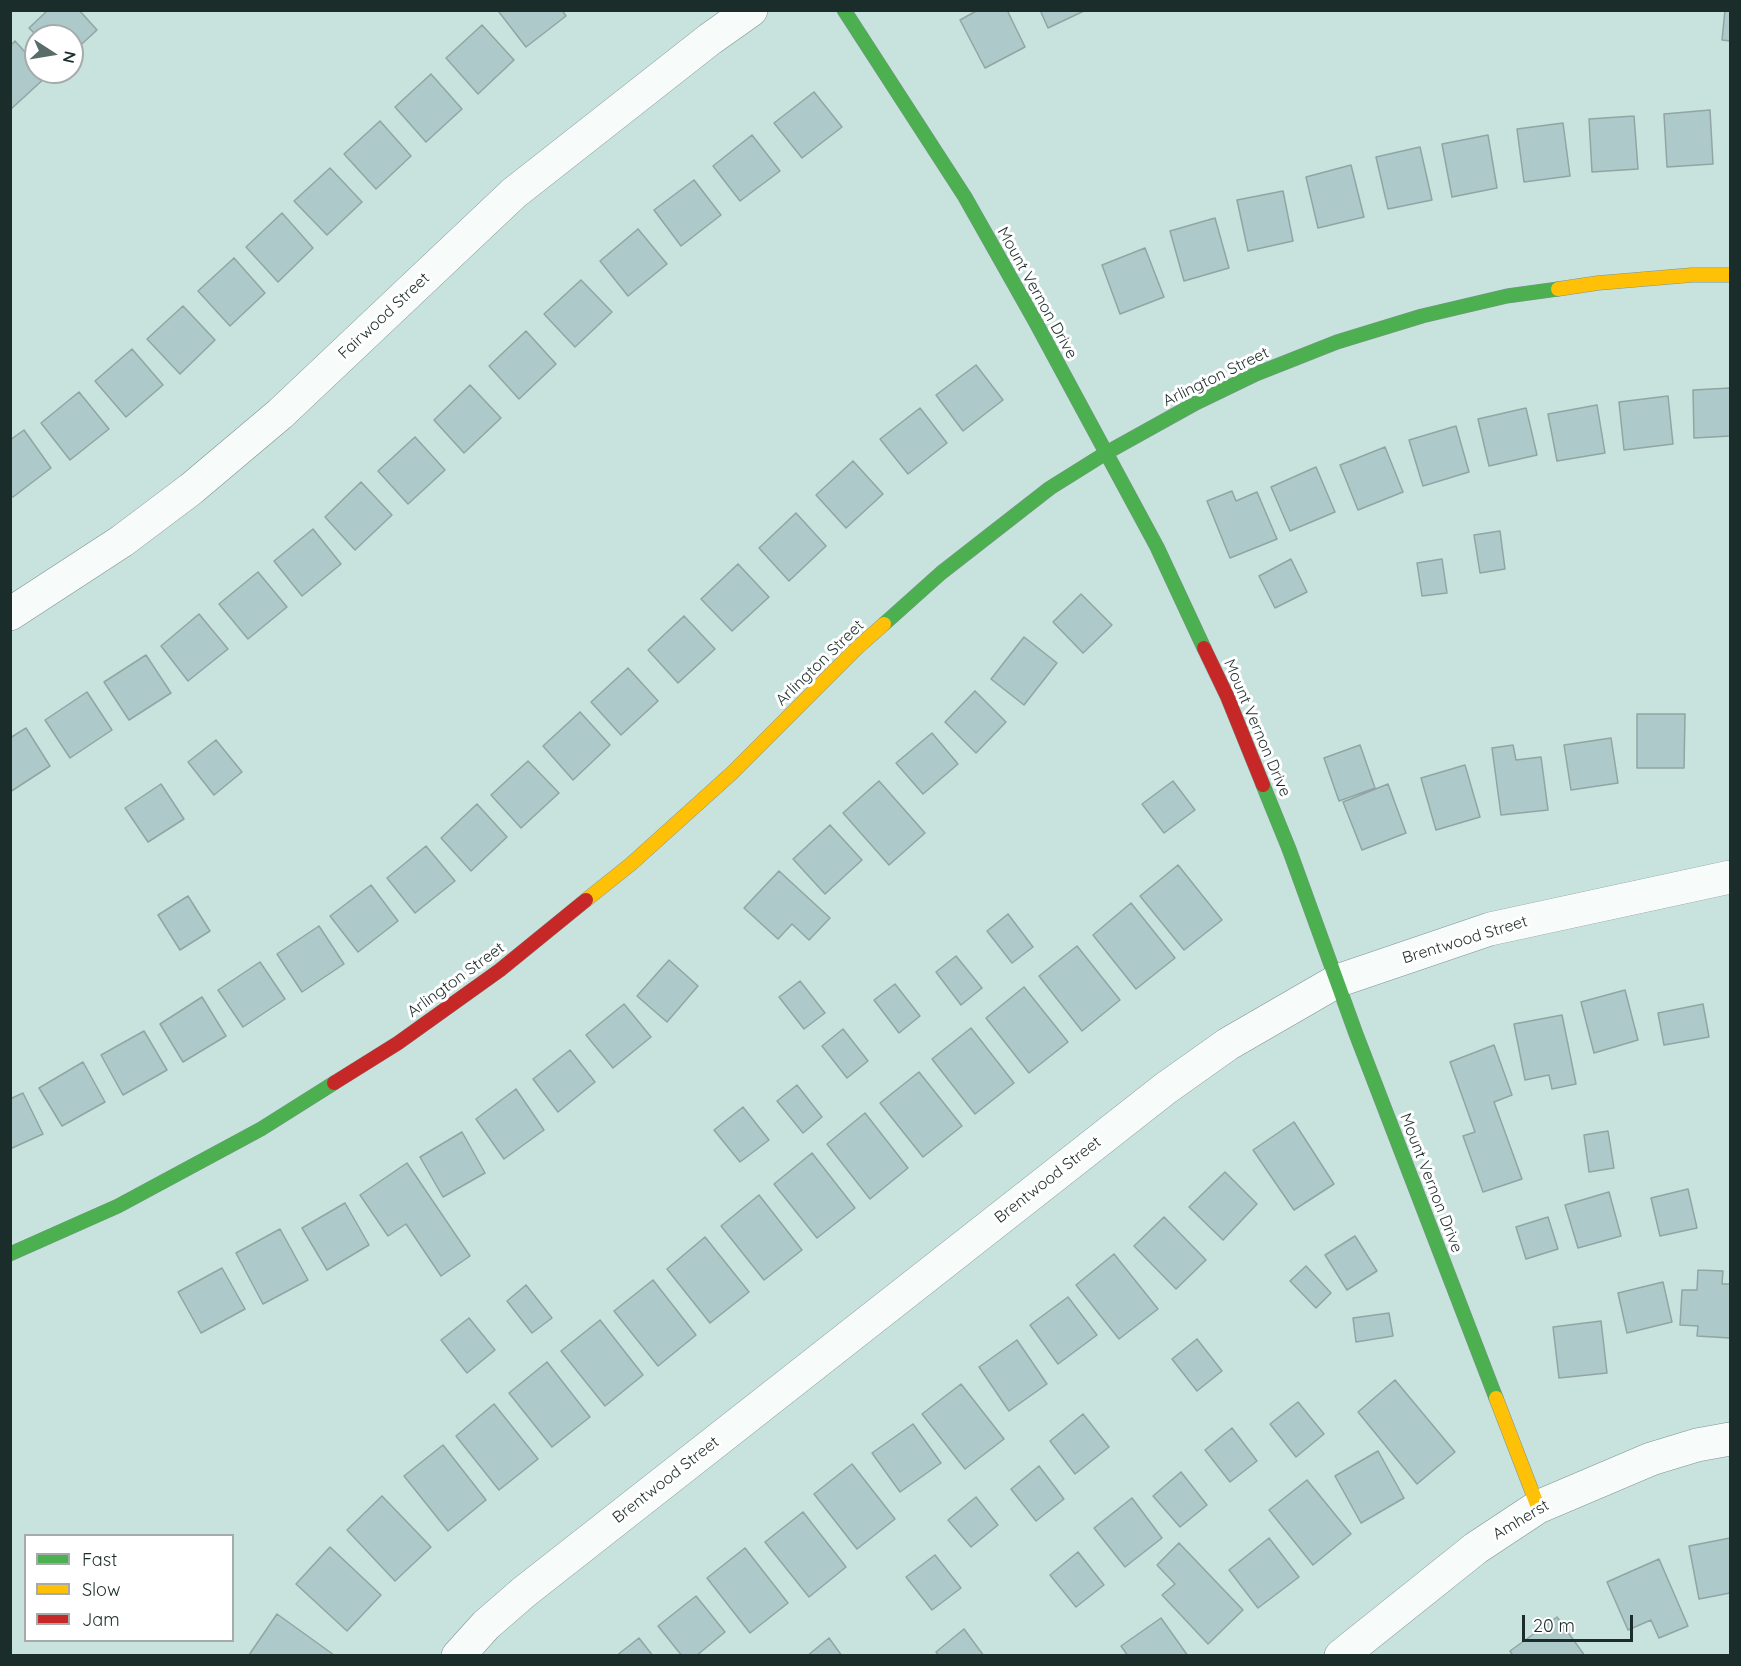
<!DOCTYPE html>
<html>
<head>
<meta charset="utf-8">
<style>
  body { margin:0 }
  #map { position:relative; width:1741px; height:1666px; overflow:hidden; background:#c8e2dd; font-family:Quicksand,sans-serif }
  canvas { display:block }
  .frame { position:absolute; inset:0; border:12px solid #1b2d2a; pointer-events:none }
  .legend { position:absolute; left:24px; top:1534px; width:210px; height:108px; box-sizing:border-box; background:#fff; border:2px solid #a4abaa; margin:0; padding:8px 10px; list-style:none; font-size:18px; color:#1b2d2a }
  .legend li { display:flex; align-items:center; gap:12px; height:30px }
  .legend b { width:30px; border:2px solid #a4abaa }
  .north { position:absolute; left:24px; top:24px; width:60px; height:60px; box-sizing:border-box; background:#fff; border:2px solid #a4abaa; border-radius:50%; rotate:102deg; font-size:16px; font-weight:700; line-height:24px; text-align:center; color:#1b2d2a }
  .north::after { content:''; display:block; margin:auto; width:21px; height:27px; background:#586c69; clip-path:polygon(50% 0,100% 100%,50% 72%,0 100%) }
  .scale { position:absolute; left:1522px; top:1615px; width:111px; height:27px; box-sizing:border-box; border:3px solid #1b2d2a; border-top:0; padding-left:8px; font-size:18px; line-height:21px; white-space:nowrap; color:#1b2d2a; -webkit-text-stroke:4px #fff; paint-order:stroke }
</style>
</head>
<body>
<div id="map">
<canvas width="1741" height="1666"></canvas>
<div class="frame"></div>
<ul class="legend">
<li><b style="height:8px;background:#4caf50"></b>Fast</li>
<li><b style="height:8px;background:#ffc107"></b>Slow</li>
<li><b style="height:8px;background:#c62828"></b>Jam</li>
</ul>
<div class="north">N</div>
<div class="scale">20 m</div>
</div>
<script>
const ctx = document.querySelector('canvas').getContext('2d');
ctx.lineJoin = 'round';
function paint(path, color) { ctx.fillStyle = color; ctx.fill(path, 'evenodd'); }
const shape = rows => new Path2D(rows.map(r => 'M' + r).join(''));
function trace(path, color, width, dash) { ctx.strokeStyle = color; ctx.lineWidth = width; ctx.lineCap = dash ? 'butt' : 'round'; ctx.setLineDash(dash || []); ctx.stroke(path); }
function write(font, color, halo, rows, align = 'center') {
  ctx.font = font + ' Quicksand,sans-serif'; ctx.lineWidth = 6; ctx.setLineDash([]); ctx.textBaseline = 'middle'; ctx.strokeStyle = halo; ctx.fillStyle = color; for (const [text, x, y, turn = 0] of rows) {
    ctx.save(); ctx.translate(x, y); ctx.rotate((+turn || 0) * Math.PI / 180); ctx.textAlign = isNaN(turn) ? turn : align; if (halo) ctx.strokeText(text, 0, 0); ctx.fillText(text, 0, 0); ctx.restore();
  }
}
const building = shape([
  [48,10,79,10,97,30,72,53,72,36,37,36,29,28,48,10],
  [501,10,562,10,566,16,526,47,499,12,501,10],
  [978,10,1007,10,1025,47,985,68,960,20,978,10],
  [1040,10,1086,10,1048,28,1040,10],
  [1725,10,1730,10,1730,41,1722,40,1725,10],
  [482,25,514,60,478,94,446,58,482,25],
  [15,41,36,64,36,72,43,72,47,76,11,109,10,46,15,41],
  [431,74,462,109,426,142,395,107,431,74],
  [814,92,842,127,802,158,774,123,814,92],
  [1710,110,1713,164,1667,167,1664,114,1710,110],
  [1634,116,1638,169,1592,172,1589,119,1634,116],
  [380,121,411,156,376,189,344,154,380,121],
  [1563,123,1570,176,1524,182,1517,129,1563,123],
  [752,135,780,171,740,201,713,166,752,135],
  [1488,135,1497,188,1452,197,1442,144,1488,135],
  [1420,147,1432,200,1388,209,1376,157,1420,147],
  [1351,165,1364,217,1318,228,1306,177,1351,165],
  [330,168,362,202,327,235,294,201,330,168],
  [694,180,721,215,681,246,654,210,694,180],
  [1283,191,1293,241,1248,251,1237,200,1283,191],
  [282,213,313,248,278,282,246,247,282,213],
  [1215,218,1229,268,1184,281,1170,231,1215,218],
  [638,229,667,264,628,296,600,261,638,229],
  [1145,248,1164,297,1120,314,1102,265,1145,248],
  [234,258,265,293,230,326,198,291,234,258],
  [581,280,612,312,575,347,544,314,581,280],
  [183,306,215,340,180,374,147,339,183,306],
  [526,331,556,364,519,399,489,366,526,331],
  [132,349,163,385,126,417,95,381,132,349],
  [976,365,1003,400,963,431,936,395,976,365],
  [470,385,501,418,464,453,434,420,470,385],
  [1730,388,1730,436,1694,438,1693,390,1730,388],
  [79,392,109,429,70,460,41,423,79,392],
  [1668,396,1673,444,1624,450,1619,402,1668,396],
  [1597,405,1605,453,1557,461,1548,414,1597,405],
  [920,408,947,443,908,474,880,439,920,408],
  [1526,408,1537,455,1489,466,1478,419,1526,408],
  [1456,426,1469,472,1423,486,1409,440,1456,426],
  [24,430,51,468,13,497,10,495,10,440,24,430],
  [415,437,445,470,408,504,378,471,415,437],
  [1385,447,1403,492,1358,510,1340,465,1385,447],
  [853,461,883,494,846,528,816,495,853,461],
  [1316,467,1335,512,1290,531,1271,487,1316,467],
  [361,482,392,515,355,550,325,517,361,482],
  [1232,491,1236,501,1257,492,1277,539,1230,558,1207,501,1232,491],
  [796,513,826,546,789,581,759,548,796,513],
  [313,529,341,564,302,596,274,561,313,529],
  [1500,531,1505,569,1480,573,1474,535,1500,531],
  [1291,559,1307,592,1275,608,1259,576,1291,559],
  [1442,559,1447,593,1422,596,1417,563,1442,559],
  [738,564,769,597,732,631,701,599,738,564],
  [258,572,287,607,248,639,219,604,258,572],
  [1081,594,1112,625,1083,653,1053,622,1081,594],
  [199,614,228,649,188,681,161,646,199,614],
  [684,616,715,649,678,683,648,650,684,616],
  [1024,637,1057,663,1024,705,991,679,1024,637],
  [146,655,171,693,129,720,104,682,146,655],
  [628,668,658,701,621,735,591,702,628,668],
  [975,691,1006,722,976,753,945,722,975,691],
  [87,692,112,730,70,758,45,720,87,692],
  [580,712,610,745,573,780,543,746,580,712],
  [1637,714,1685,714,1684,768,1637,768,1637,714],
  [26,728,50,766,10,792,10,738,26,728],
  [932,733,958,764,923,794,896,763,932,733],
  [1611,738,1618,783,1571,790,1564,745,1611,738],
  [216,740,242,772,214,795,188,762,216,740],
  [1360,745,1375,788,1339,801,1324,758,1360,745],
  [1513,745,1516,760,1541,757,1548,810,1501,815,1492,748,1513,745],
  [528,761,559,793,521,828,491,795,528,761],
  [1465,765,1480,817,1436,830,1421,778,1465,765],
  [879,781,925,833,889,865,843,813,879,781],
  [1173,781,1195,810,1164,833,1142,804,1173,781],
  [161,784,184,819,148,842,125,808,161,784],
  [1388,784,1406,833,1362,850,1343,802,1388,784],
  [477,804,507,837,471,871,441,838,477,804],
  [830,825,862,860,825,894,793,859,830,825],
  [426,846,455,881,415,913,387,878,426,846],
  [1178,865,1222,920,1184,950,1140,896,1178,865],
  [779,871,830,918,809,940,792,924,778,939,744,908,779,871],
  [371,885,398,921,358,952,330,916,371,885],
  [188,896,210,931,180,950,158,915,188,896],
  [1131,903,1175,958,1136,989,1093,935,1131,903],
  [1008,914,1033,947,1012,963,987,931,1008,914],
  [319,926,344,964,302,992,277,954,319,926],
  [1077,946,1120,1000,1082,1031,1039,976,1077,946],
  [956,956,982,988,961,1005,936,972,956,956],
  [669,960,698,986,667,1022,637,996,669,960],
  [260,962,285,999,243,1027,218,990,260,962],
  [800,981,825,1013,804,1029,779,997,800,981],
  [895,984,920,1016,899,1033,874,1000,895,984],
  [1024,987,1068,1042,1029,1073,986,1018,1024,987],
  [1625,990,1638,1040,1594,1053,1581,1002,1625,990],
  [202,997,226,1036,183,1062,160,1024,202,997],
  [624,1004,651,1037,613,1068,586,1035,624,1004],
  [1703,1004,1709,1037,1664,1045,1658,1013,1703,1004],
  [1562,1015,1576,1084,1552,1089,1549,1075,1525,1080,1514,1024,1562,1015],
  [971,1028,1014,1083,975,1114,932,1059,971,1028],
  [843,1029,868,1061,847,1078,822,1046,843,1029],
  [144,1031,167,1070,123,1095,101,1055,144,1031],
  [1494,1045,1512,1095,1494,1102,1522,1179,1483,1192,1463,1136,1475,1132,1450,1062,1494,1045],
  [570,1050,595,1082,558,1112,533,1079,570,1050],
  [83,1062,105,1102,62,1126,39,1088,83,1062],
  [919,1072,962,1126,923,1157,880,1103,919,1072],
  [797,1085,822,1117,803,1133,777,1101,797,1085],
  [516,1089,544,1130,504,1159,476,1119,516,1089],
  [23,1093,43,1134,10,1149,10,1099,23,1093],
  [743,1107,769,1140,740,1162,714,1130,743,1107],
  [865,1113,908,1168,870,1199,827,1144,865,1113],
  [1294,1122,1334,1184,1294,1210,1253,1150,1294,1122],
  [1608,1131,1614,1168,1589,1172,1584,1135,1608,1131],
  [462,1132,485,1173,443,1197,420,1157,462,1132],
  [812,1153,855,1208,817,1238,774,1184,812,1153],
  [407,1163,470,1256,441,1276,406,1224,388,1236,360,1195,407,1163],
  [1225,1172,1257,1204,1223,1240,1189,1207,1225,1172],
  [1688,1189,1697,1228,1660,1236,1651,1198,1688,1189],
  [1609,1192,1621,1236,1578,1248,1565,1205,1609,1192],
  [759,1195,802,1250,764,1280,721,1226,759,1195],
  [345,1203,369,1245,327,1270,302,1228,345,1203],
  [1164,1217,1206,1260,1176,1289,1134,1246,1164,1217],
  [1548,1217,1558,1249,1526,1259,1516,1227,1548,1217],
  [280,1229,308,1280,263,1304,236,1253,280,1229],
  [1355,1236,1377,1271,1347,1290,1325,1255,1355,1236],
  [705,1237,749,1292,710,1323,667,1269,705,1237],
  [1114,1254,1158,1309,1119,1339,1076,1285,1114,1254],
  [1306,1266,1331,1293,1316,1308,1290,1281,1306,1266],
  [222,1268,245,1309,201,1333,178,1292,222,1268],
  [1698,1270,1723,1271,1722,1284,1730,1284,1730,1338,1697,1336,1698,1326,1680,1325,1682,1290,1697,1290,1698,1270],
  [653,1280,696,1335,658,1366,614,1311,653,1280],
  [1663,1282,1672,1322,1627,1333,1618,1293,1663,1282],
  [526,1285,552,1318,532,1333,507,1301,526,1285],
  [1068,1297,1097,1335,1058,1364,1030,1325,1068,1297],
  [1389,1313,1393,1336,1356,1342,1353,1318,1389,1313],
  [469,1318,495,1350,467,1373,441,1340,469,1318],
  [600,1320,643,1375,605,1406,561,1351,600,1320],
  [1601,1321,1607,1373,1559,1378,1553,1327,1601,1321],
  [1197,1339,1222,1371,1197,1391,1172,1359,1197,1339],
  [1017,1340,1047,1384,1009,1411,979,1367,1017,1340],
  [547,1362,590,1417,552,1447,509,1393,547,1362],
  [1395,1380,1455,1452,1417,1484,1358,1412,1395,1380],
  [961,1384,1004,1439,965,1469,922,1414,961,1384],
  [1298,1402,1324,1434,1296,1457,1270,1424,1298,1402],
  [494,1404,538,1459,499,1490,456,1436,494,1404],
  [1083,1414,1109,1447,1075,1474,1050,1441,1083,1414],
  [913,1424,941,1463,900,1492,872,1453,913,1424],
  [1232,1428,1257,1461,1230,1482,1205,1450,1232,1428],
  [443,1445,486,1500,448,1531,404,1476,443,1445],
  [1378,1451,1404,1498,1361,1523,1335,1476,1378,1451],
  [852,1464,895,1519,857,1549,814,1494,852,1464],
  [1039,1466,1064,1499,1036,1521,1011,1489,1039,1466],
  [1181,1472,1207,1505,1180,1527,1153,1496,1181,1472],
  [1307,1480,1351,1534,1313,1565,1269,1510,1307,1480],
  [382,1496,431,1547,395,1581,347,1530,382,1496],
  [976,1497,998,1525,971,1547,948,1520,976,1497],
  [1132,1498,1162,1538,1125,1567,1094,1528,1132,1498],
  [803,1512,846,1567,809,1597,765,1542,803,1512],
  [1269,1538,1299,1577,1258,1608,1229,1570,1269,1538],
  [1730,1538,1730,1593,1699,1599,1689,1546,1730,1538],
  [1179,1543,1243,1610,1208,1644,1162,1595,1175,1584,1157,1565,1179,1543],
  [330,1547,381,1595,347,1631,296,1584,330,1547],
  [745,1548,788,1603,750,1633,707,1578,745,1548],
  [1078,1552,1104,1585,1076,1607,1050,1575,1078,1552],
  [935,1555,961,1588,932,1610,906,1577,935,1555],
  [1659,1559,1688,1626,1659,1638,1651,1620,1628,1630,1607,1582,1659,1559],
  [696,1596,725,1632,696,1656,682,1656,658,1626,696,1596],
  [277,1614,334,1655,334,1656,249,1655,277,1614],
  [1557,1617,1585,1656,1513,1656,1510,1651,1557,1617],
  [1161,1618,1188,1656,1128,1656,1121,1646,1161,1618],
  [964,1629,984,1656,939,1656,936,1652,964,1629],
  [639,1638,653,1656,616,1656,639,1638],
  [829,1638,842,1656,807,1656,829,1638]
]);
paint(building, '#adc9ca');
trace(building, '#91a5a4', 1.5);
const street = shape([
  [10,614,122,541,191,489,280,414,514,193,710,39,751,10],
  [458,1656,486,1625,524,1592,1166,1088,1228,1044,1337,981,1490,929,1730,877],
  [1341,1656,1476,1548,1538,1507,1651,1459,1697,1445,1730,1439]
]);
const fast = shape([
  [844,10,965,197,1035,321,1157,547,1204,648],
  [884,624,941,573,1050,488,1106,453,1196,403,1256,374,1337,342,1422,316,1507,296,1558,289],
  [1263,785,1289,849,1356,1034,1496,1398],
  [10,1254,118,1206,261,1129,334,1083]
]);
const slow = shape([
  [1558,289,1598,283,1692,275,1730,275],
  [586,900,631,864,732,773,858,647,884,624],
  [1496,1398,1538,1507]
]);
const jam = shape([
  [1204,648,1227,696,1263,785],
  [334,1083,398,1043,500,970,586,900]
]);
trace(street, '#7f9390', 34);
trace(fast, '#7f9390', 15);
trace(slow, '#7f9390', 15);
trace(jam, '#7f9390', 15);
trace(street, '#f7fbfa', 33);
trace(fast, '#4caf50', 14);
trace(slow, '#ffc107', 14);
trace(jam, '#c62828', 14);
write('16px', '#1b2d2a', '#fff', [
  ["Mount Vernon Drive",1037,293,61],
  ["Fairwood Street",384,316,-43],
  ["Arlington Street",1216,377,-26],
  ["Arlington Street",820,663,-44],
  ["Mount Vernon Drive",1257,728,67],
  ["Brentwood Street",1465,940,-17],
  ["Arlington Street",456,980,-36],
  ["Brentwood Street",1048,1180,-38],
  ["Mount Vernon Drive",1431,1183,69],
  ["Brentwood Street",666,1480,-38],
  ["Amherst",1521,1520,-31]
]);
</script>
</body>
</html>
